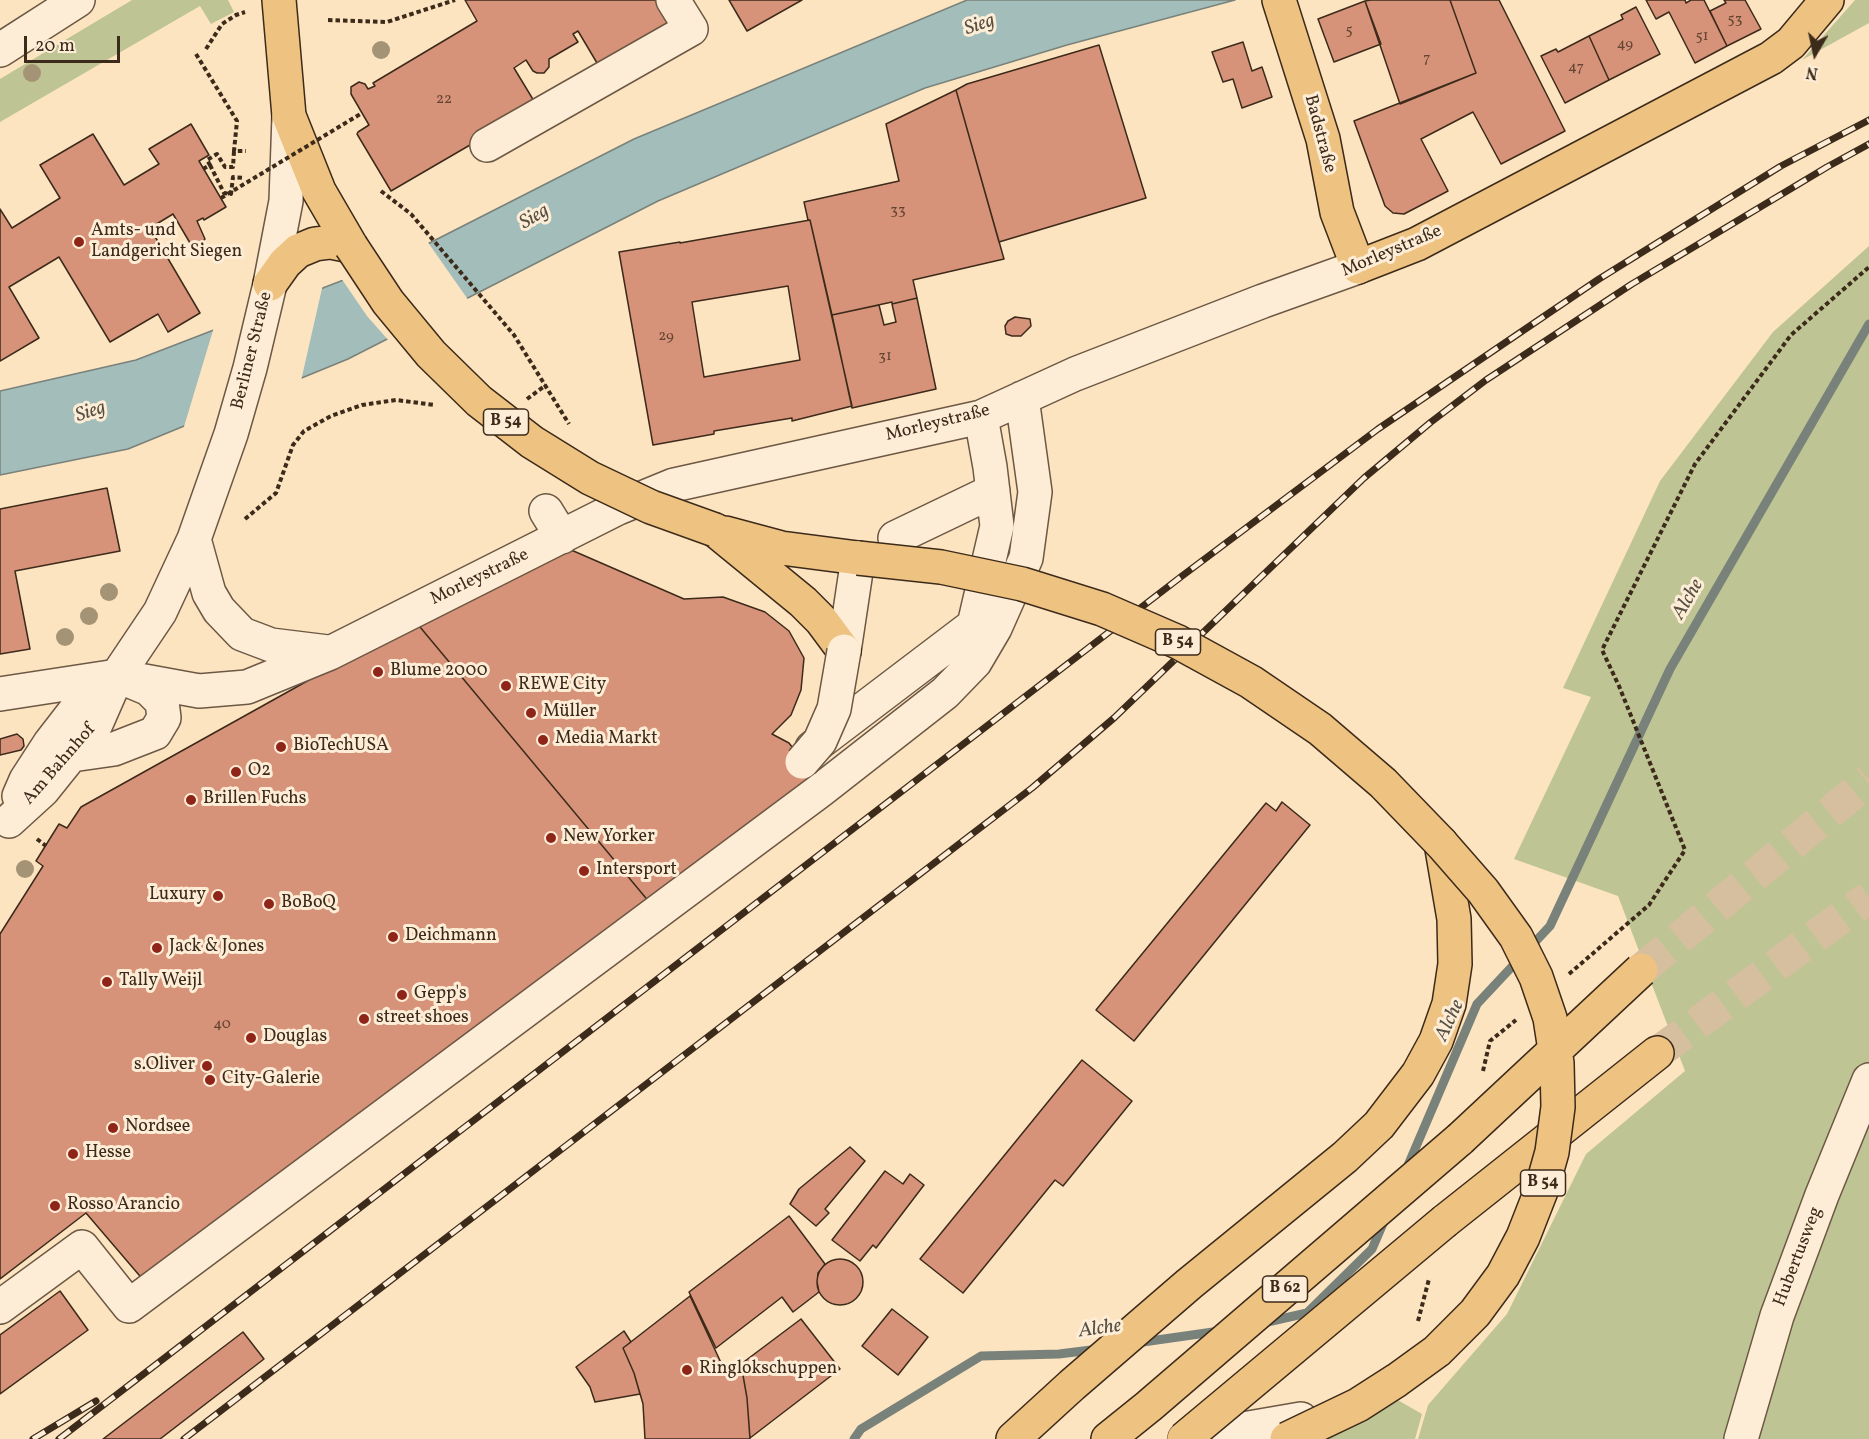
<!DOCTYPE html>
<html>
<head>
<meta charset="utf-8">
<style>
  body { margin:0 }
  #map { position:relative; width:1869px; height:1439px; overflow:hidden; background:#fde4c0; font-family:Vollkorn,serif }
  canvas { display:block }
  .north { position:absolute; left:1785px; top:24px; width:60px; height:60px; -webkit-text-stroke:4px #feedd6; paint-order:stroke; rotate:189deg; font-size:16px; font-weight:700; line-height:24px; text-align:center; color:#3c2a1a }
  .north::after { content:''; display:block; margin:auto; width:21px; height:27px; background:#3c2a1a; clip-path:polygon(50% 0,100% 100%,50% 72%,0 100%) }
  .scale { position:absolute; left:24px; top:36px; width:96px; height:27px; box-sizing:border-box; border:3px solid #3c2a1a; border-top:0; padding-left:8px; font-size:18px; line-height:21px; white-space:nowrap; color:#3c2a1a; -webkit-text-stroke:4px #feedd6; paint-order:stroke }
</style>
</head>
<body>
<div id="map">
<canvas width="1869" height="1439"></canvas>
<div class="north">N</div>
<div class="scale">20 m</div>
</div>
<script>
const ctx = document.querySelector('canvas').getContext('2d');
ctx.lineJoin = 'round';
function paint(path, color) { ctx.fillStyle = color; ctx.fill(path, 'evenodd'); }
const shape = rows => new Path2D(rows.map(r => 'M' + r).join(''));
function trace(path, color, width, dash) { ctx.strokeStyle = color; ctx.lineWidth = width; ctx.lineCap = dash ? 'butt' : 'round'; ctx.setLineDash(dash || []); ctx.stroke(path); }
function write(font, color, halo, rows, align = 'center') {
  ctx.font = font + ' Vollkorn,serif'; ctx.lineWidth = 6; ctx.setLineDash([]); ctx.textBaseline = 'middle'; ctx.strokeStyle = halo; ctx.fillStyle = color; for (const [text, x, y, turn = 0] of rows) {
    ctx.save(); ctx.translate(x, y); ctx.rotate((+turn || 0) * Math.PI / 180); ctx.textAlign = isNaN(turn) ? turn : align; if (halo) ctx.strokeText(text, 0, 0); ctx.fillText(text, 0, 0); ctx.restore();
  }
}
paint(shape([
  [132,0,228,0,234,12,211,24,200,6,0,122,0,79],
  [1855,0,1869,0,1869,23,1802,60],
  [1869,246,1869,1439,1418,1439,1428,1405,1507,1314,1586,1154,1685,1071,1618,896,1514,859,1591,697,1563,688,1660,481,1773,332],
  [1394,1398,1422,1414,1415,1439,1321,1439]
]), '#bec493');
const water = shape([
  [967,0,1235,0,1067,45,925,88,658,201,348,359,128,449,0,475,0,391,136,360,398,259,634,139,967,0]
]);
paint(water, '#a2bdba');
trace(water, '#79827a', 1.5);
paint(shape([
  [427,241,469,301,389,341,367,316,341,278,397,256],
  [323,284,301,381,183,430,214,327]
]), '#fde4c0');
trace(shape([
  [1406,1170,1477,1004,1550,926,1670,669,1869,324],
  [1263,1323,1307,1313,1372,1249,1385,1219],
  [1136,1343,1220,1331],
  [854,1439,861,1429,981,1356,1059,1354,1099,1349]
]), '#79827a', 9);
const building = shape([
  [465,0,662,0,675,23,600,68,578,31,573,34,578,42,549,59,549,67,544,73,537,73,533,71,526,60,514,68,537,106,391,191,357,134,358,132,369,125,351,94,351,87,359,82,365,84,368,89,375,86,373,83,477,21,465,0],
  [729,0,802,0,747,31,729,0],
  [1371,0,1450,0,1476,73,1400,104,1365,1,1371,0],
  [1450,0,1499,0,1565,131,1501,164,1473,112,1421,139,1448,191,1404,214,1393,213,1385,206,1354,121,1476,73,1450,0],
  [1646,0,1685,0,1686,3,1691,0,1704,0,1727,46,1695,63,1669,12,1656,19,1646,0],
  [1724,0,1745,0,1761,29,1727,46,1710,11,1726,3,1724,0],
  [1365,1,1381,44,1334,62,1318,19,1365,1],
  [1636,7,1660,54,1609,80,1589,36,1623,19,1621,15,1636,7],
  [1589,36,1609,80,1565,103,1541,56,1556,49,1558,52,1589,36],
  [1243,42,1252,71,1262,67,1272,97,1242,108,1233,79,1223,82,1212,52,1243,42],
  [1099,45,1146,198,999,242,956,90,967,84,1099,45],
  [956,90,1004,259,913,280,917,298,892,304,892,302,832,315,810,220,808,220,804,202,899,181,886,124,956,90],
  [191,124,209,155,199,161,226,207,204,220,203,218,197,221,205,239,199,246,190,243,173,214,150,228,200,313,168,332,158,314,110,342,59,257,9,287,39,338,0,361,0,209,12,228,60,198,40,165,93,134,124,185,159,164,149,149,191,124],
  [810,220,852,406,792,421,792,418,714,431,714,434,653,445,619,252,680,242,680,243,810,220],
  [788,286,800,360,704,377,692,302,788,286],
  [917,298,936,389,852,408,832,315,879,305,884,325,896,322,892,304,917,298],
  [1015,317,1030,319,1031,326,1021,336,1012,336,1006,334,1005,326,1008,321,1015,317],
  [107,488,120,551,15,571,30,649,0,654,0,509,107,488],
  [562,546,684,599,723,597,765,612,789,631,804,658,801,690,791,715,772,734,789,743,821,784,655,909,415,621,562,546],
  [415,621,655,909,145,1282,86,1213,0,1279,0,934,43,866,36,861,59,824,67,828,81,807,415,621],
  [17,734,23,739,24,746,21,750,0,755,0,739,17,734],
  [1282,802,1310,825,1134,1041,1096,1010,1266,803,1276,811,1282,802],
  [1082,1060,1132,1101,1063,1186,1055,1180,963,1293,920,1259,1082,1060],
  [850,1147,865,1161,825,1209,829,1213,816,1226,790,1204,799,1189,850,1147],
  [885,1171,903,1184,910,1174,924,1185,876,1248,873,1245,860,1261,832,1240,885,1171],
  [789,1216,825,1264,818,1273,817,1282,819,1292,793,1312,782,1297,716,1348,689,1292,789,1216],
  '817 1282a23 23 0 1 1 46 0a23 23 0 1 1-46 0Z',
  [60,1291,88,1330,0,1394,0,1335,60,1291],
  [690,1296,723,1367,741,1364,747,1398,750,1439,645,1439,643,1404,634,1373,623,1348,690,1296],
  [892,1309,928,1337,898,1375,862,1346,892,1309],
  [801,1319,840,1369,750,1438,747,1398,741,1364,801,1319],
  [624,1331,631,1342,623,1348,634,1373,640,1394,595,1402,590,1387,576,1367,624,1331],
  [243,1332,264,1359,160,1439,103,1439,243,1332]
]);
paint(building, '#d79379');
trace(building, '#3c2a1a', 1.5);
trace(shape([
  [1641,970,1869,780],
  [1657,1053,1869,897]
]), '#d6bf9f', 33, [33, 16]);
const minor = shape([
  [0,50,78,0],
  [487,145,691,29,673,0],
  [546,511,562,537],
  [895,538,993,491],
  [194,539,209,593,219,610,242,634,271,645,328,652],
  [844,651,858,558],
  [0,694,117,676,199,691,247,687,330,653,618,508,674,485,981,417,1075,374,1263,301,1358,267],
  [812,748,974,625,997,526,990,467,981,417],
  [72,755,114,749,155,733,164,718,162,702,149,689,130,681],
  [19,796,26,780,50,743,74,712,111,681],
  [9,821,43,790,96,724,117,676,160,612,194,539,231,434,250,368,270,284,286,201,289,116],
  [0,1307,82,1247,129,1306,821,790,945,693,975,662,995,628,1026,558,1035,492,1022,398],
  [1185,1439,1301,1419],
  [1741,1439,1777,1316,1822,1195,1869,1080]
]);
const major = shape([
  [279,0,289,116,319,191,351,246],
  [1279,0,1323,139,1337,212,1358,267,1417,244,1771,58,1791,43,1827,0],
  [270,284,285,263,298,251,315,244,331,242,351,246],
  [715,530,803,602,821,620,844,651],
  [725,533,781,548,858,558]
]);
const highway = shape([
  [1445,1221,1657,1053],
  [1013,1439,1072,1385,1189,1284,1345,1157,1379,1125,1418,1074,1436,1041,1449,1004,1455,964,1454,919,1441,843],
  [1108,1439,1149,1406,1460,1139]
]);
trace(minor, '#6c5844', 36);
trace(major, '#3c2a1a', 36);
trace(highway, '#3c2a1a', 36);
trace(shape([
  [328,20,387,22,455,0],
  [206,49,222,24,236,15,245,12],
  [196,54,237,121,234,151,246,151],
  [210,165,224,193,231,194,233,177,244,178],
  [203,169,210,165,207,160,217,154,225,167,233,167,234,151],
  [381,191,411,214,514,335,569,424],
  [527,399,546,385],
  [245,519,276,493,293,445,304,431,331,416,362,405,396,400,435,405],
  [37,839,46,846],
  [1569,974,1649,905,1685,850,1619,686,1602,650,1695,464,1791,335,1869,267],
  [1483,1071,1490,1041,1516,1020],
  [1418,1321,1429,1279]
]), '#3c2a1a', 4, [4.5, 3]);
trace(minor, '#feedd6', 33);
trace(major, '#eec280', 33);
trace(highway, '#eec280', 33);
const rail = shape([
  [33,1439,96,1401],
  [59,1439,1182,576,1378,429,1599,279,1781,166,1869,120],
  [184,1439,1032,788,1114,718,1364,478,1431,422,1486,380,1632,284,1827,167,1869,144]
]);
trace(rail, '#3c2a1a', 7);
trace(rail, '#feedd6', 4.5, [14]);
const minorBridge = shape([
  [802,762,820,741,834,709,844,651]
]);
const majorBridge = shape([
  [351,246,388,302,431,354,479,401,532,442,590,478,651,507,715,530],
  [858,558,941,567,1022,584,1102,609,1178,642,1251,682,1320,729,1383,783,1441,843]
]);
const highwayBridge = shape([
  [1460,1139,1641,970],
  [1184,1439,1445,1221],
  [1287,1439,1358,1405,1397,1380,1437,1351,1475,1313,1503,1275,1523,1237,1541,1191,1552,1152,1558,1107,1557,1063,1550,1018,1536,977,1516,937,1483,891,1441,843]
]);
trace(minorBridge, '#6c5844', 36, []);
trace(majorBridge, '#3c2a1a', 36, []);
trace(highwayBridge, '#3c2a1a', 36, []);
trace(shape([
  [221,198,362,113]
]), '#3c2a1a', 4, [4.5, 3]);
trace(minorBridge, '#feedd6', 33);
trace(majorBridge, '#eec280', 33);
trace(highwayBridge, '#eec280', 33);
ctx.fillStyle = '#a49375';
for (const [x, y] of [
  [381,50],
  [32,73],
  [109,592],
  [89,616],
  [65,637],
  [25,869]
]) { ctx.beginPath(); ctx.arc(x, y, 9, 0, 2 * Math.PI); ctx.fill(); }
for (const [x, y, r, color] of [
  [79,242,6,"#8f2418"],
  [378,672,6,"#8f2418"],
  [506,686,6,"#8f2418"],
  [531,713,6,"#8f2418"],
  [543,740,6,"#8f2418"],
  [281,747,6,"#8f2418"],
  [236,772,6,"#8f2418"],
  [191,800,6,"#8f2418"],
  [551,838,6,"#8f2418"],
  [584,871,6,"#8f2418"],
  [218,896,6,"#8f2418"],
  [269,904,6,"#8f2418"],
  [393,937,6,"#8f2418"],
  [157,948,6,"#8f2418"],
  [107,982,6,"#8f2418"],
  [402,995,6,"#8f2418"],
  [364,1019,6,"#8f2418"],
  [251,1038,6,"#8f2418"],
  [207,1066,6,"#8f2418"],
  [210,1080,6,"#8f2418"],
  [113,1128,6,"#8f2418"],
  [73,1154,6,"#8f2418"],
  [55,1206,6,"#8f2418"],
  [687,1370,6,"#8f2418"]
]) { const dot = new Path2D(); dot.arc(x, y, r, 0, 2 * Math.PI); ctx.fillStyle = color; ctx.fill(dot); trace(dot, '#feedd6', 2); }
write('15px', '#634432', null, [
  ["53",1735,20],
  ["5",1349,31],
  ["51",1702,37],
  ["49",1625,45],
  ["7",1427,59],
  ["47",1576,68],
  ["22",444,100],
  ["33",898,211],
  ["29",666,337],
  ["31",885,357],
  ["40",222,1025]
]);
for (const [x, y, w] of [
  [506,422,45],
  [1178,642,45],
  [1543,1183,45],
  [1285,1289,45]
]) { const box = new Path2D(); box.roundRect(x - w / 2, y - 13, w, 26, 4.5); ctx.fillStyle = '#feedd6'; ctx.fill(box); trace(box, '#3c2a1a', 1.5); }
write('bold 16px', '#3c2a1a', null, [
  ["B 54",506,422],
  ["B 54",1178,642],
  ["B 54",1543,1183],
  ["B 62",1285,1289]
]);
write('18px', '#3c2a1a', '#feedd6', [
  ["Badstraße",1319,134,75],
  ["Morleystraße",1392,252,-23],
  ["Berliner Straße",253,351,-76],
  ["Morleystraße",938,424,-14],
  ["Morleystraße",480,578,-26],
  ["Am Bahnhof",60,765,-49],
  ["Hubertusweg",1799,1257,-69]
]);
write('18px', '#3c2a1a', '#feedd6', [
  ["Amts- und",91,232],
  ["Landgericht Siegen",91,253],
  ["Blume 2000",390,672],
  ["REWE City",518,686],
  ["Müller",543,713],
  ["Media Markt",555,740],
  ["BioTechUSA",293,747],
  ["O2",248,772],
  ["Brillen Fuchs",203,800],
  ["New Yorker",563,838],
  ["Intersport",596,871],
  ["Luxury",206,896,"right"],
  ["BoBoQ",281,904],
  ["Deichmann",405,937],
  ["Jack & Jones",169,948],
  ["Tally Weijl",119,982],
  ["Gepp's",414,995],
  ["street shoes",376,1019],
  ["Douglas",263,1038],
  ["s.Oliver",195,1066,"right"],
  ["City-Galerie",222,1080],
  ["Nordsee",125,1128],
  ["Hesse",85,1154],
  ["Rosso Arancio",67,1206],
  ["Ringlokschuppen",699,1370]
], 'left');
write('italic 20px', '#564f42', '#feedd6', [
  ["Sieg",980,26,-19],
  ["Sieg",535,218,-31],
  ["Sieg",91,413,-18],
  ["Alche",1689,600,-60],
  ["Alche",1451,1021,-65],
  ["Alche",1100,1330,-8]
]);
</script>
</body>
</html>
